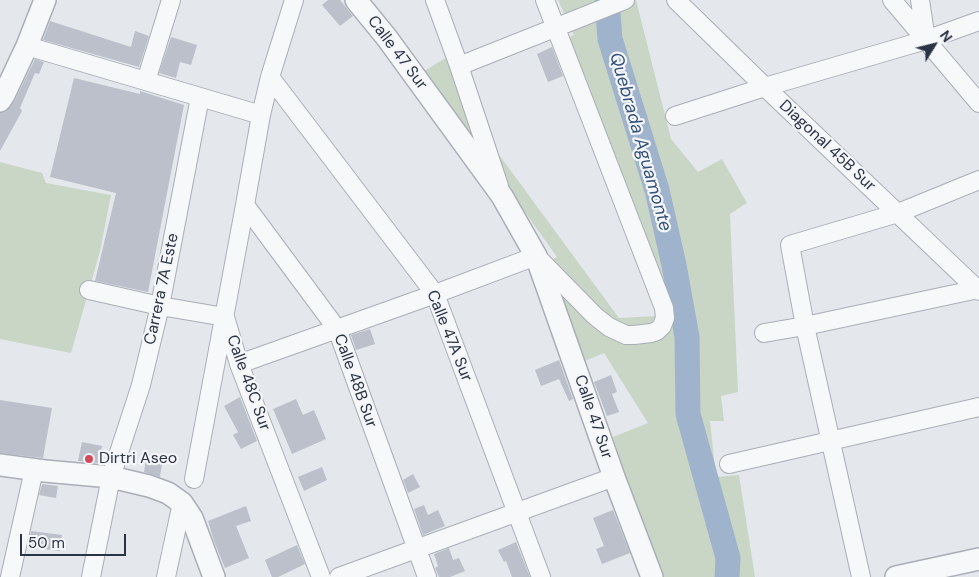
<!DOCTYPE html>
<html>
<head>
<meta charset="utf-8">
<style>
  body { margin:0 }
  #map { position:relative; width:979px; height:577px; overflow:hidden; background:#e4e7ec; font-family:"DM Sans",sans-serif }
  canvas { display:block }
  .north { position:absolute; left:909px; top:20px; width:50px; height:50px; -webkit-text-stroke:4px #f4f6f9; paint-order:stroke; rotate:54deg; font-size:14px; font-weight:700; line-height:20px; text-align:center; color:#2b3445 }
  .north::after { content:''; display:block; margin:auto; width:18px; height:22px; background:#2b3445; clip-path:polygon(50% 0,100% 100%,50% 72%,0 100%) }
  .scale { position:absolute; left:20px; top:534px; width:106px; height:22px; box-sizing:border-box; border:2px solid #2b3445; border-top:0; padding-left:6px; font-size:15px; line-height:18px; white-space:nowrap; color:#2b3445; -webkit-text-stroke:4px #f4f6f9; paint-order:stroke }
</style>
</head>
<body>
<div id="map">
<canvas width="979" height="577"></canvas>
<div class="north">N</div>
<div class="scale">50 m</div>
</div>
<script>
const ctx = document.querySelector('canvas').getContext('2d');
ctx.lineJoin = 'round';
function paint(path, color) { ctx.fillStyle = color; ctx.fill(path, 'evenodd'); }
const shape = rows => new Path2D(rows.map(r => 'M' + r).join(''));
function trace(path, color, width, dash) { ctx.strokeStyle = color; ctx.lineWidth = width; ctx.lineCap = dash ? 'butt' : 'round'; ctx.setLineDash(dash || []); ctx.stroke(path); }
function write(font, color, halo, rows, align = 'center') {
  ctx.font = font + ' "DM Sans",sans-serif'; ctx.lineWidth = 4.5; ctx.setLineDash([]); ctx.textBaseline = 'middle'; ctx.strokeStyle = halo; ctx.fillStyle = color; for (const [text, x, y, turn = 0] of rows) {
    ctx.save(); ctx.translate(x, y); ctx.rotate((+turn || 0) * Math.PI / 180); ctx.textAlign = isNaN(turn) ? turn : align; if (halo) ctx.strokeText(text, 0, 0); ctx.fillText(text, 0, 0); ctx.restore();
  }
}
paint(shape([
  [558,0,636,0,671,139,698,172,722,159,747,203,730,214,738,392,721,396,724,421,710,421,716,477,739,475,755,577,659,577,613,437,648,423,604,353,582,362,545,262,557,257,424,71,449,56,497,152,619,318,658,316,555,42,574,35],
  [0,162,42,173,46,183,111,195,100,251,71,353,0,339]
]), '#c9d6c5');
trace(shape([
  [607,0,610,39,657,190,674,265,687,337,688,414,728,558,727,577]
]), '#9fb4cc', 25);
paint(shape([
  [328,0,340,0,353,16,340,26,322,5],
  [50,21,131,47,135,31,149,36,139,67,43,40],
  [171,37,197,45,191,65,180,62,176,78,159,73],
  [552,47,563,76,548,82,537,54],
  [35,59,44,62,39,74,35,73,20,108,22,111,0,151,0,113,6,112,14,102],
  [74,78,140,94,140,91,184,105,148,292,95,281,116,193,50,177],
  [370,329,375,344,356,350,351,335],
  [559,360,573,399,569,401,559,379,541,386,535,370],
  [611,375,617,392,612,394,619,412,607,416,594,382],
  [240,397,257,441,241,449,233,435,238,432,224,406],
  [296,399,303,415,314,410,326,439,292,454,273,409],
  [0,400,52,408,43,458,0,453],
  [82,442,102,446,99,463,78,461],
  [147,454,163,457,160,477,144,472],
  [322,467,327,480,304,491,298,477],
  [413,474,420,487,408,493,403,480],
  [42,484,58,486,56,498,39,495],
  [424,505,428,515,438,510,445,526,423,535,414,509],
  [246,506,251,521,236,526,249,558,225,568,214,541,208,521],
  [613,510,630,553,602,564,596,549,604,546,593,518],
  [31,531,62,535,60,551,28,547],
  [516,542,530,577,512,577,506,561,504,562,498,550],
  [297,545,305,564,278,577,272,577,265,560],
  [449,548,453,560,459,558,465,571,450,577,439,577,435,568,438,566,434,554]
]), '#bbc0ca');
const minor = shape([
  [435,0,459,66,499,186],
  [676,0,765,87,979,291],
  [892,0,979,103],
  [920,0,926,40],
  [27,46,261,115],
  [459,66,625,0],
  [270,77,435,294,541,577],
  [146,81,171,0],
  [675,116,765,87,926,40,979,21],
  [245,205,337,329,427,577],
  [89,290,160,306,225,317,239,364,321,577],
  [764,333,805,326,978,289],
  [239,364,435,294,536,256,595,316,609,327,626,335,634,335,651,333,657,331,662,326,665,318,664,308,545,0],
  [729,464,979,407],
  [194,479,245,205,261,115,270,77,294,0],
  [10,577,34,470],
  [91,577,111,477,141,385,160,306,200,97],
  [166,577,182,503],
  [339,577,614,477],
  [861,577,805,326,790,245,898,213,979,180]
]);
const tertiary = shape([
  [356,0,387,38,502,196,536,256,614,477,652,577],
  [0,101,4,95,27,46,45,0],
  [0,465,45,471,111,477,149,486,168,493,182,503,192,518,214,577],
  [896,577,979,559]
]);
trace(minor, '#a9aeb7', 20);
trace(tertiary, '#a9aeb7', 24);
trace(minor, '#f7f8fa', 18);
trace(tertiary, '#f7f8fa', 21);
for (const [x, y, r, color] of [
  [89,459,5,"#d1495b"]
]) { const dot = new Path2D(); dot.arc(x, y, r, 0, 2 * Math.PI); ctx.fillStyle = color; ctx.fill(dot); trace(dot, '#f4f6f9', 2); }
write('16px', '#2b3445', '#f4f6f9', [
  ["Calle 47 Sur",397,53,53],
  ["Diagonal 45B Sur",827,146,43],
  ["Carrera 7A Este",162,289,-78],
  ["Calle 47A Sur",449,336,68],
  ["Calle 48B Sur",355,381,70],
  ["Calle 48C Sur",248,383,70],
  ["Calle 47 Sur",593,417,71]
]);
write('16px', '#2b3445', '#f4f6f9', [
  ["Dirtri Aseo",99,459]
], 'left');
write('italic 18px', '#34527a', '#f4f6f9', [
  ["Quebrada Aguamonte",640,142,74]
]);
</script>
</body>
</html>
